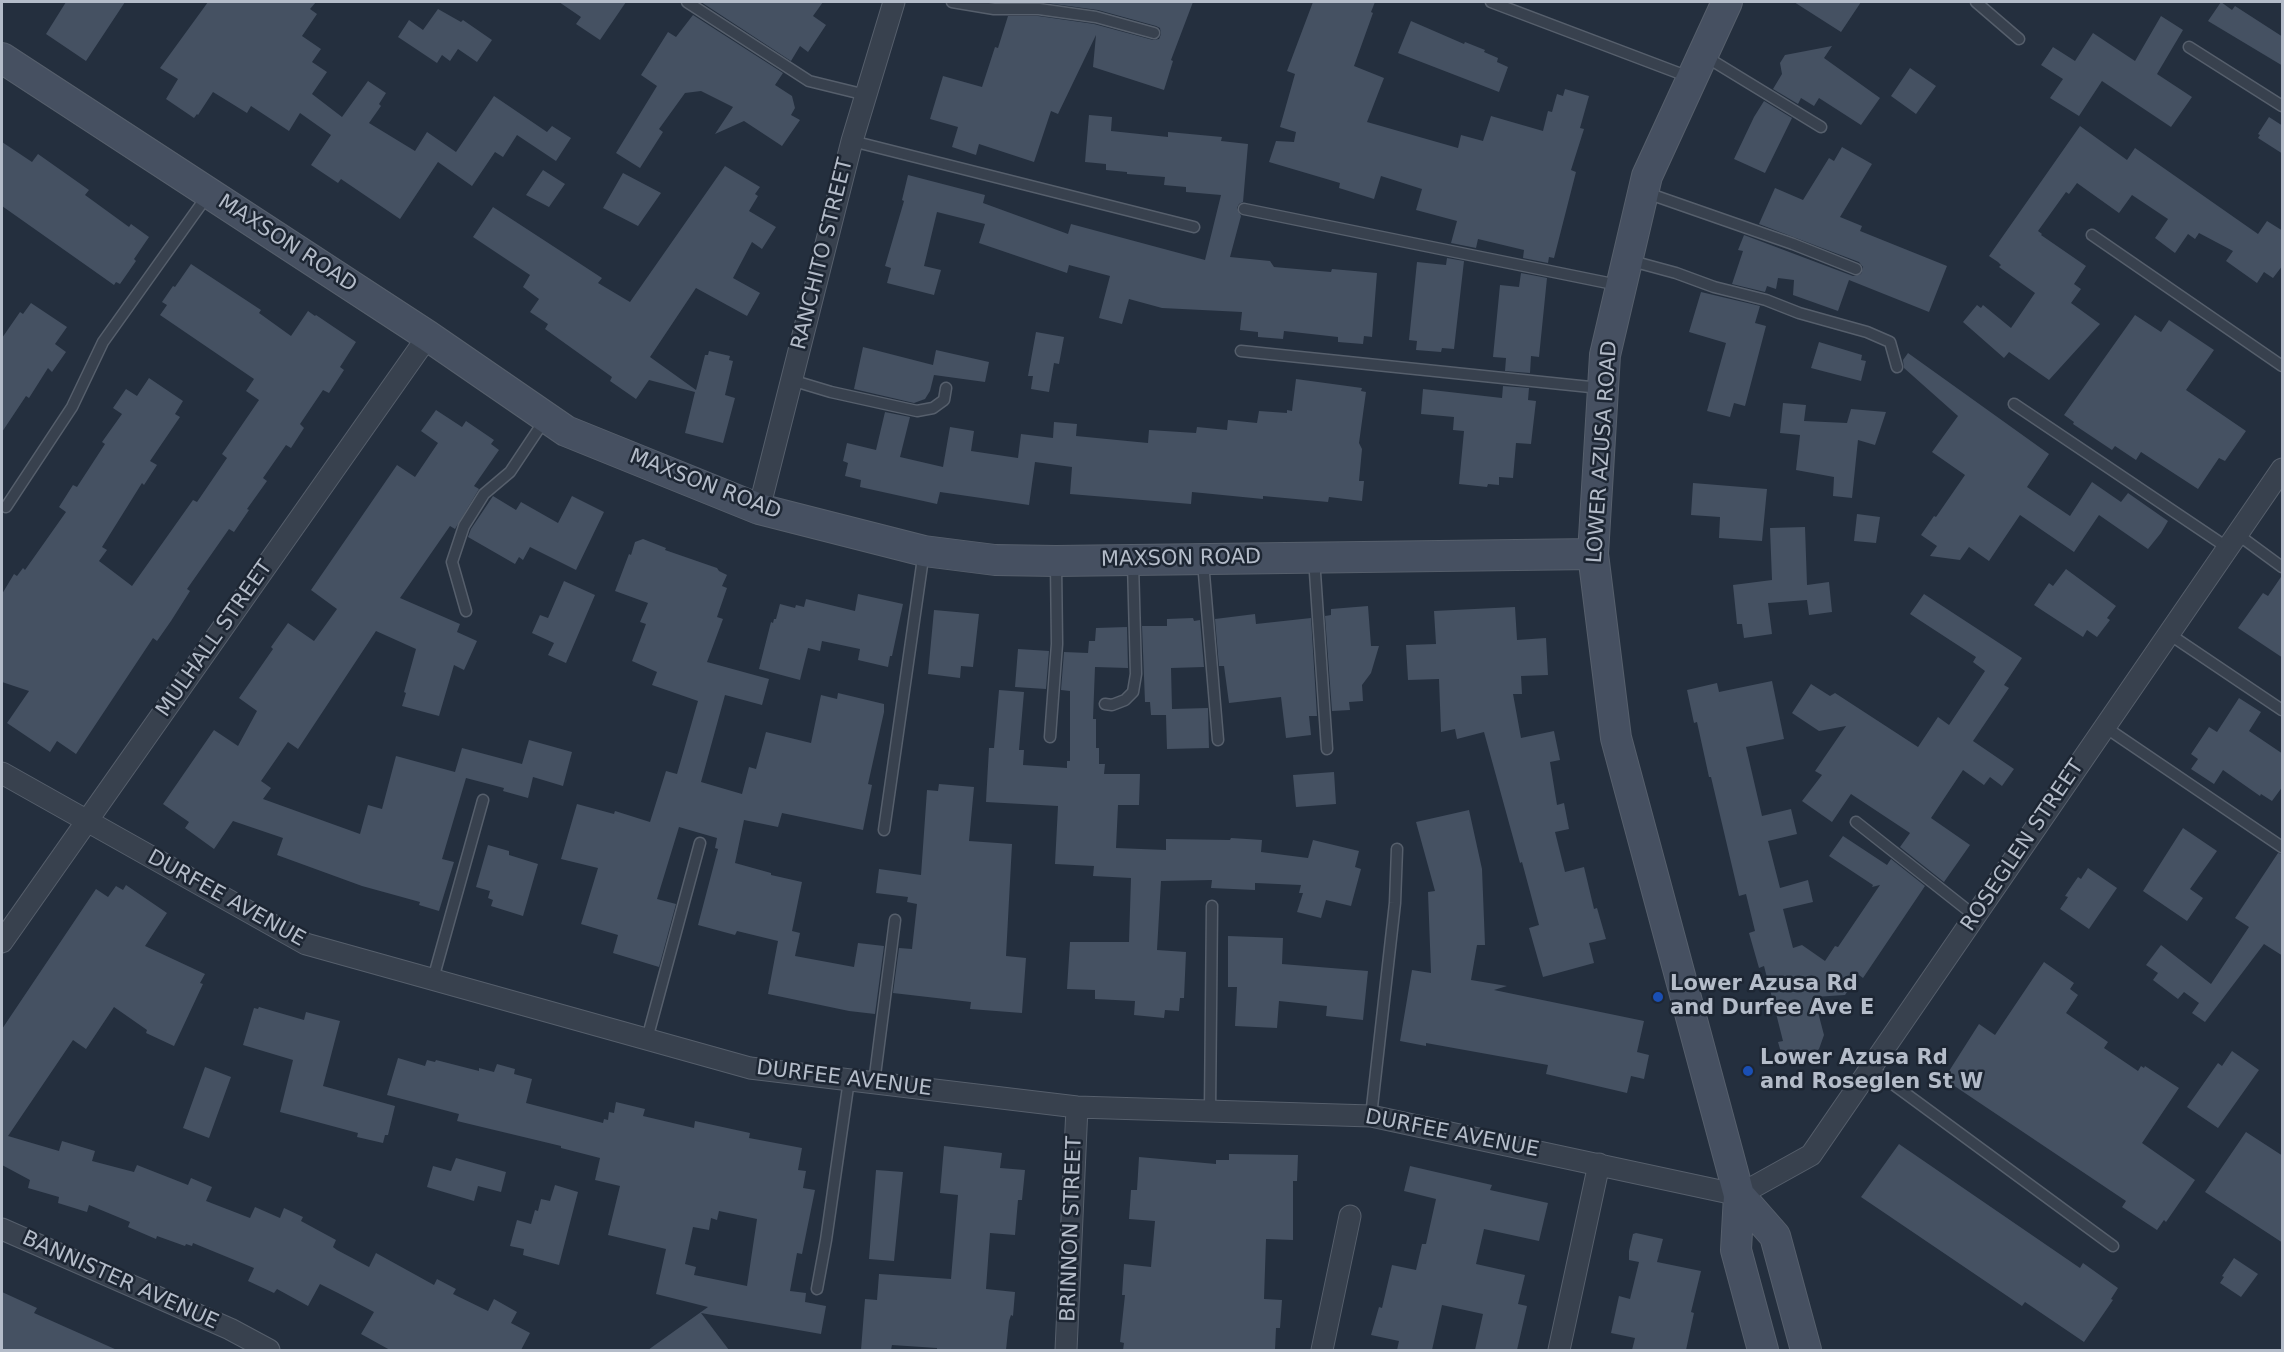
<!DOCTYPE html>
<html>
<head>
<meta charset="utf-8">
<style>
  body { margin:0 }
  #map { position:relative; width:2284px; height:1352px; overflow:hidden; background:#242f3e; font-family:"DejaVu Sans",sans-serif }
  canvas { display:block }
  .frame { position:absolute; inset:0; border:3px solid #b4bcc9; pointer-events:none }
</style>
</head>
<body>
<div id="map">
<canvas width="2284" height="1352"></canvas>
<div class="frame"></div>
</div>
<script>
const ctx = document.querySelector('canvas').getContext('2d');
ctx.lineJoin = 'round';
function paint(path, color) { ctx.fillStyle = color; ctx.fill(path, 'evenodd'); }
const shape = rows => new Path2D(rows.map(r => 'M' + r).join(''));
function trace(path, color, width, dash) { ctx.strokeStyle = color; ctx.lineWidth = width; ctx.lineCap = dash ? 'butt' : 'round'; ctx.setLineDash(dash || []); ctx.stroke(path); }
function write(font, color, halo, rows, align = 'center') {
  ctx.font = font + ' "DejaVu Sans",sans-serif'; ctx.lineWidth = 5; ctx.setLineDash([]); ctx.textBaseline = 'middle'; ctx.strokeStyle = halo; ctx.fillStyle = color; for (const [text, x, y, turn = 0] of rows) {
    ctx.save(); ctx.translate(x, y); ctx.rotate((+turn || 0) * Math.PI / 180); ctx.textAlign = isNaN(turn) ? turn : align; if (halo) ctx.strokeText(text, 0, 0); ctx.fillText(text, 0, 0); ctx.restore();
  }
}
paint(shape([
  [66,2,125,2,86,61,46,34],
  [208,2,316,2,310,9,317,14,302,36,321,49,312,62,327,72,312,94,342,117,368,81,386,93,379,104,381,106,369,123,415,151,427,132,456,152,494,96,547,132,552,126,571,138,556,161,517,135,503,157,495,152,472,186,438,162,400,219,341,179,338,183,311,165,331,135,300,113,289,131,251,106,247,113,213,92,198,115,197,114,194,118,166,99,178,79,160,68],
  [559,2,626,2,600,40,576,24,581,17],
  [701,2,823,2,813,16,826,25,808,52,800,46,791,61],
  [1039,2,1193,2,1171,60,1173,61,1164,90,1093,67,1096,35,1058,114,1051,111,1034,162,979,144,976,155,952,147,958,127,930,119,943,76,982,87,995,47,998,48,1008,16,1038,16,1094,24,1153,40,1159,39,1161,34,1160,28,1156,26,1098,10],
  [1313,2,1375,2,1371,12,1373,13,1354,66,1384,78,1367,122,1458,148,1461,135,1483,141,1491,116,1543,131,1548,111,1552,112,1557,94,1563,96,1565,89,1589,96,1580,128,1584,129,1571,170,1576,172,1554,258,1549,257,1548,263,1523,258,1524,250,1478,239,1476,248,1451,243,1457,221,1416,210,1422,189,1381,176,1374,199,1339,188,1340,183,1269,162,1276,141,1294,142,1296,132,1280,127,1295,74,1287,71],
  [1794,2,1861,2,1841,32],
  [2221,2,2232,10,2235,6,2283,37,2283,66,2208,21],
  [438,9,461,22,463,20,492,40,477,62,458,49,450,61,442,55,437,63,398,37,409,20,423,30],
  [693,15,783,73,775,85,792,96,795,108,791,115,800,120,782,146,744,121,715,134,733,107,701,91,685,93,659,129,663,132,640,168,616,153,657,86,641,75,668,32,676,37],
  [2161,16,2183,30,2157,74,2192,97,2171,127,2102,81,2079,116,2050,98,2063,79,2041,65,2053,47,2075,61,2093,33,2135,61],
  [1411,21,1464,44,1465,42,1485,50,1484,52,1498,58,1497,62,1508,67,1499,92,1398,53],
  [1832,46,1824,58,1880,98,1861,125,1819,98,1814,106,1801,98,1798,104,1773,89,1782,74,1780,63,1785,55],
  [1910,68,1936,86,1916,114,1891,96],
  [1764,101,1792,118,1765,173,1734,159,1754,117],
  [1089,115,1112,117,1111,131,1168,137,1168,132,1222,137,1221,141,1248,144,1243,202,1239,204,1237,208,1241,216,1230,257,1270,261,1274,267,1331,272,1332,269,1377,273,1372,337,1364,336,1363,344,1338,342,1338,337,1284,331,1283,339,1258,337,1258,332,1240,330,1242,312,1162,308,1129,299,1122,324,1099,318,1110,276,1069,265,1067,273,979,243,985,224,937,212,924,266,941,270,934,295,887,283,891,268,885,266,904,201,902,200,908,175,985,195,983,203,1068,234,1071,224,1205,260,1221,195,1186,192,1186,187,1164,185,1165,177,1127,174,1127,172,1106,170,1106,164,1085,162],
  [2269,117,2283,126,2283,154,2258,138,2260,135,2258,134],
  [2080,126,2127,160,2135,148,2258,234,2267,221,2283,231,2283,265,2273,278,2264,272,2257,283,2226,261,2233,251,2199,233,2195,239,2188,234,2175,253,2155,238,2168,219,2132,195,2119,213,2077,183,2069,194,2066,192,2038,231,2042,234,2041,235,2086,266,2074,284,2081,289,2071,303,2100,324,2049,380,2009,352,2004,358,1963,322,1977,305,1981,308,1983,305,2011,328,2035,293,1999,267,2001,265,1998,262,1989,256],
  [2,142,32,162,38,154,89,190,85,195,129,227,131,224,149,237,134,259,136,261,120,284,116,282,114,285,2,206],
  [1842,147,1872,164,1840,217,1862,226,1860,231,1947,266,1929,312,1849,280,1838,311,1793,295,1794,280,1778,278,1776,289,1767,286,1765,292,1732,284,1743,251,1738,250,1744,235,1853,276,1861,274,1863,267,1859,262,1759,224,1775,188,1803,200,1829,158,1834,161],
  [725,166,760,187,755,194,758,196,749,211,776,227,762,249,752,242,733,278,760,293,747,316,696,288,650,357,696,390,705,355,708,355,709,351,730,356,729,360,733,361,725,395,735,398,723,443,685,433,695,392,649,380,636,399,610,381,612,377,545,329,548,324,530,312,539,299,523,287,530,275,473,237,493,207,602,278,598,283,630,302],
  [543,170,565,184,549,207,526,195],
  [623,173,661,193,638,226,603,208],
  [1447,258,1464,261,1454,349,1442,348,1441,352,1416,350,1417,341,1409,340,1417,262,1446,265],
  [191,264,261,310,259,313,291,336,308,311,315,316,316,315,356,342,340,367,344,370,329,393,323,390,300,424,304,428,291,448,286,445,263,478,267,481,247,509,249,510,234,532,229,529,187,589,190,591,171,621,157,641,153,638,76,754,57,741,50,752,7,723,29,691,2,682,2,594,14,574,17,576,23,568,25,570,66,512,59,507,73,485,77,487,105,444,102,442,122,414,113,408,126,389,137,396,149,378,183,401,175,414,180,417,150,461,157,465,144,485,142,483,102,547,107,550,99,561,132,586,193,500,197,502,227,458,222,454,259,400,246,391,254,379,160,315,167,305,162,302,173,286,175,287],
  [1521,273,1547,278,1539,357,1531,356,1530,373,1505,371,1506,358,1493,357,1500,285,1519,287],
  [1701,292,1760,306,1755,323,1766,326,1745,406,1734,403,1730,417,1707,411,1726,343,1689,332],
  [31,303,67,327,55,344,66,352,52,372,48,368,29,398,26,396,2,432,2,338,20,312,23,314],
  [2135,315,2161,332,2169,320,2214,350,2186,390,2246,431,2225,461,2219,458,2198,489,2141,452,2136,460,2115,446,2112,450,2073,424,2074,422,2064,415],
  [1036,332,1064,337,1059,364,1054,363,1049,392,1031,389,1033,376,1028,376],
  [1819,342,1862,355,1861,360,1866,361,1861,381,1811,368],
  [863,347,933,365,936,350,989,362,985,382,934,375,930,391,925,399,914,403,854,389],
  [1908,353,2049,454,2027,487,2070,516,2092,482,2121,502,2128,493,2168,521,2161,533,2148,549,2099,515,2074,552,2020,515,1989,561,1969,547,1960,560,1930,556,1937,546,1921,535,1934,516,1936,517,1965,475,1932,452,1958,416,1904,368,1903,360],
  [1296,379,1362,388,1361,391,1366,392,1359,443,1362,449,1359,481,1364,481,1362,501,1329,497,1328,502,1263,496,1263,499,1192,492,1191,504,1070,494,1072,467,1035,462,1029,505,940,492,937,504,860,487,861,480,845,476,848,463,843,461,847,443,876,450,885,412,910,417,900,457,943,467,950,427,974,431,971,451,1018,458,1021,434,1053,438,1054,422,1077,424,1076,436,1148,443,1149,430,1196,433,1197,427,1227,430,1228,420,1257,423,1259,411,1287,413,1287,410,1292,411],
  [1503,386,1529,388,1528,400,1536,401,1531,444,1516,443,1513,478,1499,477,1499,485,1488,484,1487,487,1459,484,1464,431,1453,430,1454,417,1421,414,1423,389,1502,398],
  [1783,403,1806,405,1804,421,1847,423,1851,409,1886,412,1875,445,1858,440,1852,498,1833,496,1834,477,1796,470,1800,435,1780,433],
  [436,410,462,427,466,421,494,440,491,444,499,450,474,486,479,489,455,529,450,526,400,598,460,624,457,632,477,641,464,670,454,665,439,716,402,706,406,693,404,692,416,649,376,631,298,749,288,742,261,781,271,788,263,799,360,834,368,805,382,809,396,756,455,772,462,748,522,764,529,740,572,752,563,786,533,777,528,798,503,791,504,788,466,778,442,859,454,862,439,911,419,905,420,902,362,886,277,855,283,838,233,821,214,849,185,828,189,822,163,804,214,730,238,746,257,711,239,698,273,649,271,647,288,623,314,641,337,609,311,590,397,465,415,477,438,443,421,431],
  [1693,483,1767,489,1762,541,1719,538,1720,517,1691,515],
  [493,496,516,510,521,502,558,523,572,496,604,512,576,570,530,547,523,560,519,557,515,564,468,537,471,529],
  [1857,514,1880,517,1876,543,1854,541],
  [1805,527,1807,585,1829,582,1832,612,1809,615,1807,600,1768,603,1772,634,1744,638,1742,624,1737,624,1733,585,1772,580,1770,528],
  [643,539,666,548,665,550,717,568,719,571,727,575,722,586,727,588,717,617,723,619,707,662,769,679,762,705,725,695,701,782,742,794,749,767,756,769,766,732,811,743,821,695,837,699,838,693,884,704,884,712,868,784,872,785,863,830,782,813,778,827,744,820,735,863,771,873,771,875,802,882,792,931,800,933,795,956,854,967,858,943,884,946,875,1014,849,1011,768,994,778,941,737,931,735,935,698,925,718,849,715,848,717,838,679,827,657,899,676,904,659,967,613,953,618,935,581,924,598,868,561,859,577,804,614,814,615,811,650,822,666,771,677,774,698,701,652,685,657,672,632,661,646,624,640,622,648,603,615,591,629,554,631,555,635,542],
  [2066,569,2116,606,2107,618,2110,620,2097,637,2087,630,2083,637,2034,605,2049,583,2053,586],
  [2283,574,2283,658,2238,628,2263,593,2268,596],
  [564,581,595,595,566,663,548,655,554,643,532,633,540,615,548,618],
  [858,594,903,604,892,656,890,656,888,667,858,660,860,649,822,641,820,651,808,648,800,680,759,669,771,622,773,623,774,619,776,619,780,604,795,608,796,605,804,607,806,599,855,611],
  [1924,594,2022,658,2004,685,2009,688,1973,741,2014,769,2002,786,1990,777,1984,785,1963,770,1931,818,1970,845,1944,882,1900,847,1910,833,1851,794,1832,822,1802,801,1822,775,1815,771,1846,726,1819,731,1792,713,1811,684,1830,696,1835,693,1918,747,1938,717,1949,725,1985,671,1973,662,1976,657,1910,614],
  [1368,606,1371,646,1379,646,1371,673,1362,685,1363,701,1349,702,1350,710,1332,711,1325,616,1331,615,1331,609],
  [1515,607,1517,640,1546,638,1548,675,1521,676,1522,694,1513,694,1521,738,1554,731,1560,760,1550,762,1557,805,1564,803,1569,829,1555,832,1565,872,1584,867,1594,909,1597,908,1606,939,1589,943,1594,963,1543,977,1529,928,1539,925,1522,862,1520,863,1484,732,1457,739,1455,729,1441,732,1439,679,1408,680,1406,645,1436,644,1434,611],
  [934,610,979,614,973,667,961,666,960,678,928,674],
  [1255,614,1256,624,1311,618,1317,716,1309,716,1311,735,1286,738,1281,697,1229,703,1224,666,1219,666,1215,619],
  [1193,618,1194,621,1200,620,1204,667,1171,668,1172,709,1208,708,1209,748,1167,749,1166,715,1151,715,1150,702,1145,702,1142,626,1167,626,1167,619],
  [1127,627,1128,668,1095,667,1093,719,1096,719,1096,748,1099,748,1099,764,1105,764,1104,774,1140,774,1139,805,1118,805,1116,848,1166,850,1166,839,1230,840,1231,838,1262,840,1261,852,1308,858,1313,840,1359,851,1355,867,1361,869,1351,906,1326,900,1321,918,1297,912,1303,893,1299,893,1301,885,1255,883,1255,890,1211,888,1212,880,1161,881,1157,950,1186,952,1184,998,1180,998,1179,1011,1165,1010,1164,1018,1134,1015,1135,1001,1095,999,1095,990,1067,989,1070,942,1129,942,1131,878,1093,876,1094,866,1055,864,1058,806,986,802,989,748,994,748,999,690,1024,692,1019,750,1024,750,1023,765,1067,768,1067,761,1070,761,1070,691,1061,690,1064,652,1088,653,1089,641,1095,641,1096,628],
  [1018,649,1049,651,1046,689,1015,687],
  [1772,681,1784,739,1746,747,1762,816,1791,809,1797,834,1768,841,1780,888,1808,880,1813,902,1783,909,1793,948,1802,945,1825,961,1835,946,1838,947,1880,885,1872,887,1873,885,1829,856,1843,836,1887,865,1891,859,1925,886,1863,978,1859,975,1845,995,1814,997,1824,1035,1819,1049,1811,1056,1784,1063,1778,1042,1783,1041,1764,966,1759,968,1749,933,1755,931,1746,894,1739,896,1711,777,1709,777,1697,722,1694,723,1687,690,1717,683,1719,692],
  [2239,698,2261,712,2249,731,2283,754,2283,786,2272,801,2261,794,2260,796,2223,770,2214,784,2191,769,2198,759,2191,754,2209,727,2217,732],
  [1334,772,1336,804,1296,807,1293,775],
  [939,784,974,787,969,841,1012,844,1006,956,1026,958,1022,1013,970,1009,971,1002,893,993,899,948,912,949,917,904,907,902,908,897,876,893,879,869,921,875,927,790,938,791],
  [1469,810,1482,869,1485,945,1477,945,1471,980,1507,986,1494,990,1644,1021,1637,1052,1649,1055,1644,1079,1631,1076,1627,1093,1546,1074,1548,1065,1426,1043,1426,1046,1400,1041,1412,970,1431,973,1428,892,1435,891,1416,822],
  [2183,828,2217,851,2190,889,2203,898,2187,921,2143,891],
  [488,845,509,851,509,855,538,864,523,916,491,906,493,900,488,898,490,891,476,887],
  [2278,853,2283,854,2283,956,2264,944,2205,1022,2192,1013,2199,1003,2184,992,2178,999,2153,980,2158,973,2146,965,2161,945,2211,984,2249,927,2235,918],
  [2088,868,2117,888,2089,929,2060,909,2068,897,2065,896,2078,877,2081,879],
  [126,885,167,913,145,946,205,974,200,983,203,984,174,1046,146,1033,147,1030,114,1007,86,1049,73,1040,8,1136,59,1151,62,1141,95,1151,92,1161,134,1172,137,1165,188,1185,191,1178,212,1187,206,1201,250,1218,255,1207,280,1218,284,1208,303,1217,301,1221,336,1240,333,1247,337,1250,369,1267,376,1253,434,1285,437,1279,456,1289,453,1294,488,1311,494,1299,517,1312,511,1323,530,1333,521,1350,390,1350,361,1334,374,1312,338,1293,320,1284,308,1306,277,1289,274,1293,248,1281,254,1268,193,1243,192,1246,186,1244,185,1246,157,1236,156,1239,128,1227,130,1222,89,1205,87,1212,58,1203,59,1197,28,1188,30,1180,2,1165,2,1029,96,889,108,897,116,886,123,890],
  [1228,936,1283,938,1282,964,1368,971,1363,1020,1326,1016,1327,1006,1279,1001,1277,1028,1235,1026,1237,987,1228,987],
  [2044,962,2074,983,2070,989,2078,995,2066,1013,2108,1042,2104,1048,2138,1071,2141,1066,2144,1068,2145,1066,2179,1088,2142,1143,2195,1180,2166,1222,2164,1220,2157,1230,2122,1207,2126,1201,1944,1079,1979,1024,1995,1035],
  [259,1007,304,1020,306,1012,340,1021,323,1086,395,1106,388,1135,385,1135,383,1143,357,1137,358,1133,280,1112,293,1060,243,1045,254,1008,258,1009],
  [2232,1051,2259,1070,2218,1128,2187,1107,2218,1063,2222,1066],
  [398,1058,425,1066,427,1060,435,1062,436,1060,479,1071,479,1068,494,1072,497,1064,515,1069,514,1074,532,1079,526,1103,603,1123,604,1119,608,1120,609,1112,614,1113,616,1102,645,1109,643,1116,694,1128,695,1121,750,1133,749,1138,802,1148,798,1170,806,1171,803,1188,815,1190,802,1254,797,1253,790,1291,806,1293,805,1302,826,1306,821,1334,701,1313,729,1350,648,1350,708,1307,656,1294,666,1249,608,1235,620,1186,595,1180,600,1158,561,1148,561,1146,457,1121,459,1114,387,1095],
  [719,1211,757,1219,747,1286,694,1275,696,1267,685,1264,693,1227,709,1230,711,1218,717,1220],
  [205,1067,231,1077,209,1138,183,1128],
  [2246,1132,2283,1156,2283,1243,2205,1192],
  [1899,1144,2080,1268,2083,1263,2118,1288,2111,1299,2113,1300,2084,1342,2025,1302,2022,1306,1861,1197],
  [944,1146,1002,1153,1000,1168,1025,1170,1022,1200,1018,1200,1015,1235,990,1233,986,1289,1015,1292,1013,1316,1011,1315,1009,1321,1006,1350,937,1350,937,1348,892,1345,891,1350,861,1350,865,1299,877,1300,879,1274,951,1279,958,1195,940,1193],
  [1229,1154,1298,1155,1297,1181,1293,1181,1293,1240,1266,1239,1264,1299,1282,1300,1280,1328,1276,1328,1275,1350,1168,1349,1168,1350,1123,1350,1124,1343,1120,1342,1125,1295,1122,1295,1124,1264,1151,1267,1155,1221,1129,1219,1131,1190,1137,1190,1139,1157,1216,1164,1216,1160,1229,1160],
  [456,1158,506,1172,501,1192,478,1186,474,1201,427,1187,433,1166,451,1171],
  [1410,1166,1492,1185,1490,1190,1548,1203,1539,1241,1484,1229,1476,1264,1525,1275,1518,1304,1527,1306,1517,1350,1475,1350,1483,1314,1442,1305,1432,1350,1397,1350,1399,1341,1371,1335,1379,1307,1382,1308,1392,1265,1416,1270,1422,1244,1426,1244,1436,1199,1404,1191],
  [876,1170,903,1172,894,1261,869,1259],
  [555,1185,578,1192,559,1265,523,1255,524,1249,510,1246,517,1220,531,1224,535,1210,538,1211,541,1199,550,1201],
  [1636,1233,1663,1239,1657,1262,1701,1271,1691,1312,1694,1313,1686,1350,1632,1350,1635,1338,1611,1333,1619,1296,1630,1299,1639,1262,1629,1260,1629,1251,1633,1234],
  [2234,1258,2258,1274,2241,1297,2220,1283,2224,1277,2222,1276],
  [2,1292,37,1308,34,1313,117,1350,2,1350]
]), '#455162');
const lane = shape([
  [687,2,809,81,866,95],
  [952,2,994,9,1039,9,1096,17,1154,33],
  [1491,2,1689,77],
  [1976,2,2019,39],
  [2189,47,2282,106],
  [1703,55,1821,127],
  [852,141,1194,227],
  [1644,192,1793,244,1856,269],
  [1244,209,1618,285],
  [2092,235,2282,366],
  [1628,260,1676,273,1714,287,1766,300,1799,313,1867,332,1890,342,1897,367],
  [1241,351,1600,388],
  [791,380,831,392,917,411,933,408,944,400,946,388],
  [2014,404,2228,548],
  [6,507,72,407,103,342,207,196],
  [2237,534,2282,567],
  [1314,558,1327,749],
  [1203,562,1218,740],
  [466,611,452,562,464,526,484,494,510,472,546,418],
  [2169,634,2282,710],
  [1105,704,1112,705,1125,700,1133,692,1136,674,1133,563],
  [2105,727,2282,847],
  [1050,737,1057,644,1056,564],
  [1856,822,1975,916],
  [884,830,924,551],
  [433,979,483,800],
  [647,1039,700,843],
  [1871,1068,2113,1246],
  [874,1083,895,920],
  [1210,1111,1212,906],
  [1371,1116,1395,903,1397,849],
  [817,1289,826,1240,849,1080]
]);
const street = shape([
  [759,509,852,141,894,2],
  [2,773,306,944,750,1068,1077,1107,1371,1116,1739,1195,1811,1155,2282,469],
  [2,942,428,336],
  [2,1229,230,1329,269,1350],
  [1066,1350,1077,1107],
  [1322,1350,1350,1216],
  [1559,1350,1599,1164]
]);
const secondary = shape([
  [1727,2,1647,176,1605,355,1593,554,1616,738,1739,1195,1736,1250,1763,1350],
  [2,58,428,336,566,431,759,509,924,551,995,560,1056,561,1593,554],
  [1739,1195,1775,1236,1806,1350]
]);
trace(lane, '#565f6c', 13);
trace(street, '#565f6c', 23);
trace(secondary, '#565f6c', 32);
trace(lane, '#38414e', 10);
trace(street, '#38414e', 21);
trace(secondary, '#465061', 30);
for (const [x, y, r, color] of [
  [1658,997,6,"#1a4fb4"],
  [1748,1071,6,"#1a4fb4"]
]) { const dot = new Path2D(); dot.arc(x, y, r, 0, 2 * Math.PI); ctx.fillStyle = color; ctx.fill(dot); trace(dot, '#1d2633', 2); }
write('21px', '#b4bcc9', '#1d2633', [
  ["MAXSON ROAD",287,244,33],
  ["RANCHITO STREET",823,254,-76],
  ["LOWER AZUSA ROAD",1603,452,-86],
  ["MAXSON ROAD",705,485,21],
  ["MAXSON ROAD",1181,559,-1],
  ["MULHALL STREET",215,639,-55],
  ["ROSEGLEN STREET",2023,846,-56],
  ["DURFEE AVENUE",226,899,29],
  ["DURFEE AVENUE",844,1079,7],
  ["DURFEE AVENUE",1452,1134,11],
  ["BRINNON STREET",1072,1229,-88],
  ["BANNISTER AVENUE",120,1281,24]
]);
write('bold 21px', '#b4bcc9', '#1d2633', [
  ["Lower Azusa Rd",1670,985],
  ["and Durfee Ave E",1670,1009],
  ["Lower Azusa Rd",1760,1059],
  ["and Roseglen St W",1760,1083]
], 'left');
</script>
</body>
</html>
